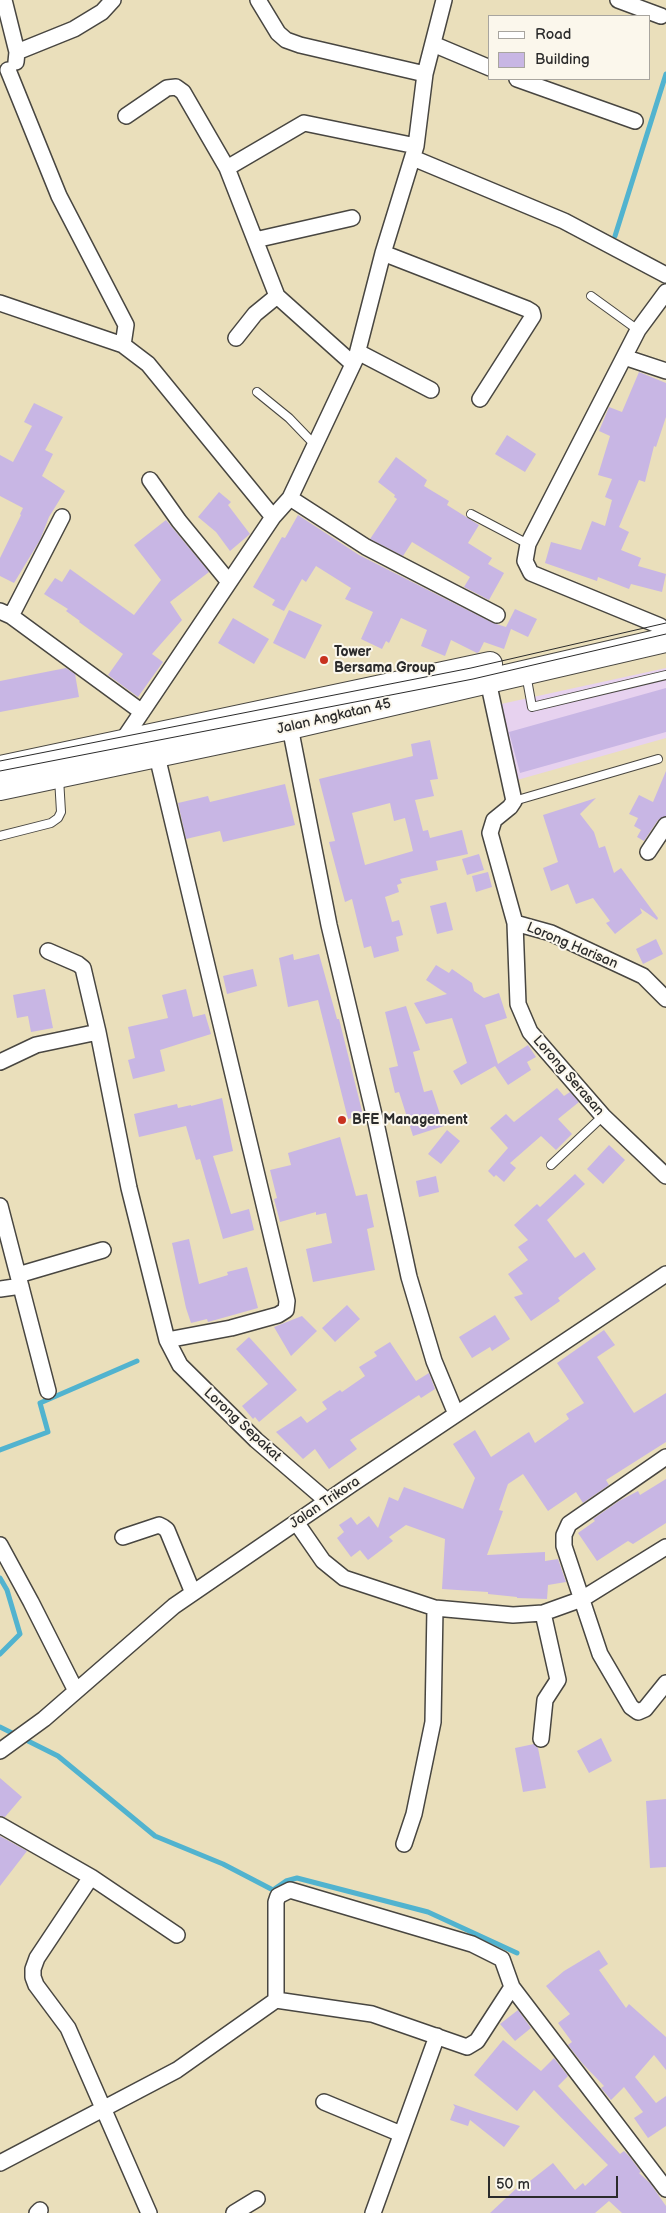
<!DOCTYPE html>
<html>
<head>
<meta charset="utf-8">
<style>
  body { margin:0 }
  #map { position:relative; width:666px; height:2213px; overflow:hidden; background:#eadfbb; font-family:"Balsamiq Sans",sans-serif }
  canvas { display:block }
  .legend { position:absolute; left:488px; top:15px; width:162px; height:65px; box-sizing:border-box; background:#fbf7ec; border:1px solid #a8a59f; margin:0; padding:6px 9px; list-style:none; font-size:15px; color:#2b2b2b }
  .legend li { display:flex; align-items:center; gap:10px; height:25px }
  .legend b { width:25px; border:1px solid #a8a59f }
  .scale { position:absolute; left:488px; top:2176px; width:130px; height:22px; box-sizing:border-box; border:2px solid #2b2b2b; border-top:0; padding-left:6px; font-size:15px; line-height:18px; white-space:nowrap; color:#2b2b2b; -webkit-text-stroke:4px #fbf7ec; paint-order:stroke }
</style>
</head>
<body>
<div id="map">
<canvas width="666" height="2213"></canvas>
<ul class="legend">
<li><b style="height:6px;background:#fff"></b>Road</li>
<li><b style="height:14px;background:#c8b6e4"></b>Building</li>
</ul>
<div class="scale">50 m</div>
</div>
<script>
const ctx = document.querySelector('canvas').getContext('2d');
ctx.lineJoin = 'round';
function paint(path, color) { ctx.fillStyle = color; ctx.fill(path, 'evenodd'); }
const shape = rows => new Path2D(rows.map(r => 'M' + r).join(''));
function trace(path, color, width, dash) { ctx.strokeStyle = color; ctx.lineWidth = width; ctx.lineCap = dash ? 'butt' : 'round'; ctx.setLineDash(dash || []); ctx.stroke(path); }
function write(font, color, halo, rows, align = 'center') {
  ctx.font = font + ' "Balsamiq Sans",sans-serif'; ctx.lineWidth = 4; ctx.setLineDash([]); ctx.textBaseline = 'middle'; ctx.strokeStyle = halo; ctx.fillStyle = color; for (const [text, x, y, turn = 0] of rows) {
    ctx.save(); ctx.translate(x, y); ctx.rotate((+turn || 0) * Math.PI / 180); ctx.textAlign = isNaN(turn) ? turn : align; if (halo) ctx.strokeText(text, 0, 0); ctx.fillText(text, 0, 0); ctx.restore();
  }
}
paint(shape([
  [666,668,666,738,517,780,501,704]
]), '#e7d2ef');
trace(shape([
  [615,236,666,74],
  [0,1450,48,1432,40,1403,137,1361],
  [0,1578,7,1590,20,1634,0,1654],
  [0,1727,58,1756,155,1836,223,1864,273,1890,286,1881,297,1878,428,1912,517,1953]
]), '#51b3cf', 5);
paint(shape([
  [639,372,666,383,666,417,656,447,654,446,645,482,639,480,619,527,629,532,621,550,641,558,638,566,666,574,662,592,631,584,629,589,598,577,597,581,545,563,551,542,581,550,592,521,605,526,612,500,605,497,612,479,598,475,610,436,599,431,609,407,622,412],
  [34,403,63,417,45,450,53,454,42,476,65,491,49,517,40,540,14,583,0,576,0,558,21,515,20,514,23,508,0,496,0,455,13,462,32,426,24,422],
  [507,435,536,454,525,472,495,454],
  [396,457,427,480,424,486,449,501,447,505,479,525,468,543,492,558,488,564,504,573,489,600,464,587,470,577,412,542,403,556,370,539,397,499,394,497,395,495,378,482],
  [219,492,231,502,228,505,250,534,230,551,216,532,198,517],
  [298,515,359,555,493,623,506,627,515,609,537,619,528,637,511,629,504,649,484,642,479,652,477,653,451,640,445,656,421,646,427,630,401,618,389,643,386,641,382,649,361,639,373,612,345,599,351,588,316,566,306,582,302,579,284,611,272,605,275,600,253,587,282,537,285,538],
  [166,520,209,572,170,602,182,620,152,654,163,662,138,697,108,675,123,654,79,622,80,621,66,611,68,609,44,594,55,578,62,582,70,569,134,615,161,580,134,545],
  [289,610,322,625,305,659,273,643],
  [233,618,269,639,254,664,218,643],
  [66,668,75,674,79,697,0,712,0,681],
  [666,688,666,732,520,773,509,732],
  [430,740,438,779,430,780,434,796,415,800,423,831,428,830,430,838,462,830,468,854,436,861,438,870,400,879,402,883,397,885,399,892,385,897,392,922,399,920,403,935,396,937,399,951,374,958,371,946,364,948,352,899,345,902,329,842,335,841,319,779,413,756,411,744],
  [390,803,394,821,405,818,413,851,365,865,352,813],
  [666,771,666,816,658,820,644,841,637,837,641,830,634,826,638,818,629,814,639,795,653,802],
  [285,784,295,825,223,842,220,831,186,839,178,803,208,796,210,802],
  [596,798,580,814,594,832,599,848,605,846,614,873,621,868,658,918,657,920,640,908,642,913,615,934,606,923,610,921,593,898,576,904,568,884,551,891,543,868,558,862,543,815],
  [479,854,484,870,467,875,462,859],
  [488,872,492,887,476,892,472,876],
  [446,902,453,930,437,934,430,906],
  [656,939,663,954,643,964,636,949],
  [293,954,294,960,319,954,337,1019,339,1019,363,1115,348,1119,318,1000,288,1007,279,958],
  [436,965,449,973,452,969,472,983,474,991,484,998,499,993,507,1018,485,1025,498,1064,528,1045,536,1057,527,1062,531,1070,508,1085,495,1066,461,1085,453,1071,467,1063,452,1018,426,1024,414,1003,447,994,426,980],
  [253,969,257,986,227,994,223,976],
  [45,989,53,1028,31,1032,28,1016,17,1018,13,995],
  [186,989,193,1017,205,1014,211,1034,160,1050,165,1071,133,1079,128,1060,135,1058,128,1027,168,1018,162,995],
  [406,1006,420,1050,413,1052,424,1092,432,1090,444,1126,413,1136,399,1092,395,1093,389,1068,398,1066,385,1012],
  [557,1088,564,1096,570,1092,579,1102,558,1119,572,1134,556,1150,541,1136,510,1163,516,1168,504,1182,496,1175,494,1177,488,1171,508,1148,490,1128,506,1114,514,1122],
  [222,1098,233,1151,213,1156,231,1214,249,1209,254,1230,223,1239,200,1159,196,1160,186,1126,139,1137,134,1114,177,1104,178,1108,191,1105,191,1106],
  [447,1130,460,1141,441,1164,428,1154],
  [340,1137,356,1196,367,1194,374,1227,367,1229,375,1270,313,1282,306,1249,332,1243,326,1213,316,1215,316,1212,280,1222,274,1199,277,1198,270,1170,291,1165,288,1153],
  [609,1145,625,1160,603,1184,587,1169],
  [575,1174,585,1184,547,1220,575,1258,584,1252,596,1269,558,1298,560,1301,531,1321,514,1297,523,1294,508,1274,528,1260,518,1247,528,1240,514,1225,537,1204,540,1207],
  [436,1176,439,1192,419,1197,416,1181],
  [189,1239,199,1284,228,1275,227,1272,247,1267,258,1308,208,1322,207,1319,191,1323,186,1308,172,1243],
  [347,1305,360,1319,335,1342,322,1328],
  [495,1315,510,1339,492,1351,490,1347,472,1358,459,1337],
  [302,1316,317,1331,291,1356,274,1327],
  [604,1330,615,1345,597,1357,634,1413,666,1393,666,1442,606,1480,609,1485,583,1503,576,1492,548,1511,523,1474,508,1484,499,1510,503,1511,487,1555,545,1552,545,1561,558,1559,566,1582,548,1585,547,1599,517,1598,517,1597,488,1594,488,1592,442,1589,445,1539,406,1525,389,1537,393,1541,368,1560,360,1550,351,1557,337,1538,344,1532,339,1525,351,1517,357,1525,369,1516,378,1528,389,1497,398,1501,404,1487,463,1509,475,1478,453,1444,475,1430,491,1457,529,1432,535,1443,569,1419,566,1414,584,1403,557,1363],
  [249,1337,297,1390,259,1422,255,1417,253,1419,242,1406,268,1384,236,1349],
  [390,1342,416,1381,429,1373,435,1389,421,1398,419,1395,350,1440,357,1449,329,1469,315,1449,303,1459,276,1432,301,1416,307,1423,327,1409,322,1402,340,1390,342,1392,365,1376,359,1367,377,1356,374,1352],
  [666,1479,666,1523,633,1544,628,1541,597,1561,578,1533,595,1521,593,1519,619,1501,638,1491,640,1495],
  [601,1738,612,1761,589,1773,577,1751],
  [534,1744,538,1748,546,1788,523,1792,515,1748],
  [0,1778,22,1797,5,1817,0,1816],
  [666,1799,666,1867,650,1868,646,1801],
  [0,1836,27,1851,0,1886],
  [599,1950,608,1964,599,1970,626,2008,629,2004,666,2037,666,2070,654,2055,635,2077,656,2103,666,2096,666,2126,648,2138,634,2118,643,2112,624,2087,611,2100,601,2088,604,2086,582,2063,568,2045,572,2042,558,2023,570,2014,546,1986,564,1971],
  [518,2010,531,2028,515,2041,500,2024],
  [503,2040,541,2071,554,2058,568,2076,558,2086,620,2154,624,2151,629,2156,641,2172,639,2173,650,2183,666,2206,666,2213,622,2213,609,2201,595,2213,490,2213,519,2186,521,2188,553,2163,575,2190,583,2183,585,2186,608,2165,534,2090,517,2111,474,2075],
  [453,2104,473,2111,520,2126,504,2147,470,2120,468,2126,450,2120,455,2107]
]), '#c8b6e4');
const service = shape([
  [591,296,638,330],
  [257,392,289,418,314,444],
  [471,514,528,544],
  [526,674,532,707,666,675],
  [514,801,658,759],
  [0,836,51,823,58,818,61,812,59,778],
  [551,1165,603,1116]
]);
const minor = shape([
  [4,0,17,52,16,62],
  [258,0,278,33,286,40,300,45,425,74],
  [618,0,661,16],
  [433,44,490,68],
  [17,52,74,29,102,12,113,0],
  [8,70,59,196,126,325,123,345],
  [517,79,635,121],
  [126,116,167,88,176,87,183,92,227,168,277,296,353,364],
  [413,158,564,221,666,275],
  [227,168,304,123,416,146],
  [255,240,352,218],
  [383,253,527,309,532,312,533,316,480,399],
  [0,303,123,345,148,364,273,517],
  [236,338,255,314,277,296],
  [358,352,431,390],
  [624,357,666,371],
  [150,480,179,521,229,582],
  [290,498,366,547,497,615],
  [0,611,11,616,142,712],
  [11,616,62,517],
  [660,626,531,573,525,561,528,544,638,330,666,292],
  [488,681,514,801,510,807,494,820,490,833,515,923,551,933,643,976,666,999],
  [290,727,329,925,376,1123,409,1277,434,1361,456,1414],
  [123,740,273,517,290,498,356,358,383,253,416,146,425,74,444,0],
  [648,852,666,825],
  [515,923,518,1004,530,1032,603,1116,666,1176],
  [48,951,78,964,83,968,98,1032],
  [0,1062,36,1045,98,1032,129,1188,167,1340,231,1328,278,1315,286,1310,287,1301,157,756],
  [0,1206,48,1391],
  [18,1275,103,1250],
  [0,1289,21,1286],
  [167,1340,180,1365,256,1440,327,1501],
  [666,1457,569,1524,564,1535,564,1546,600,1654,631,1707,638,1712,645,1709,666,1683],
  [296,1522,323,1561,344,1578,435,1608,513,1615,543,1613,582,1599,666,1547],
  [123,1537,159,1525,163,1527,167,1530,193,1593],
  [0,1545,31,1602,76,1691],
  [541,1739,545,1700,558,1680,543,1613],
  [0,1751,44,1719,174,1606,352,1484,666,1274],
  [0,1825,91,1877,37,1958,33,1969,33,1977,36,1985,68,2028,149,2213],
  [404,1844,414,1814,433,1722,435,1608],
  [91,1877,177,1935],
  [276,2000,372,2014,467,2047,477,2041,512,1987],
  [324,2102,401,2134],
  [0,2163,177,2070,276,2000,276,1902,278,1896,290,1890,472,1944,502,1959,512,1987,666,2189],
  [37,2213,40,2210],
  [234,2213,257,2199],
  [373,2213,437,2036]
]);
const primary = shape([
  [0,768,490,664],
  [0,788,290,727,666,640]
]);
trace(service, '#484641', 10);
trace(minor, '#484641', 18);
trace(primary, '#484641', 26);
trace(service, '#fff', 8);
trace(minor, '#fff', 15);
trace(primary, '#fff', 24);
trace(shape([
  [0,761,471,668,666,623],
  [0,771,473,679,666,634]
]), '#2b2b2b', 1);
for (const [x, y, r, color] of [
  [324,660,5,"#c8321e"],
  [342,1120,5,"#c8321e"]
]) { const dot = new Path2D(); dot.arc(x, y, r, 0, 2 * Math.PI); ctx.fillStyle = color; ctx.fill(dot); trace(dot, '#fbf7ec', 2); }
write('bold 14px', '#2b2b2b', '#fbf7ec', [
  ["Tower",334,652],
  ["Bersama Group",334,668],
  ["BFE Management",352,1120]
], 'left');
write('14px', '#2b2b2b', '#fbf7ec', [
  ["Jalan Angkatan 45",334,717,-13],
  ["Lorong Harisan",572,946,23],
  ["Lorong Serasan",568,1076,49],
  ["Lorong Sepakat",242,1425,43],
  ["Jalan Trikora",325,1503,-34]
]);
</script>
</body>
</html>
